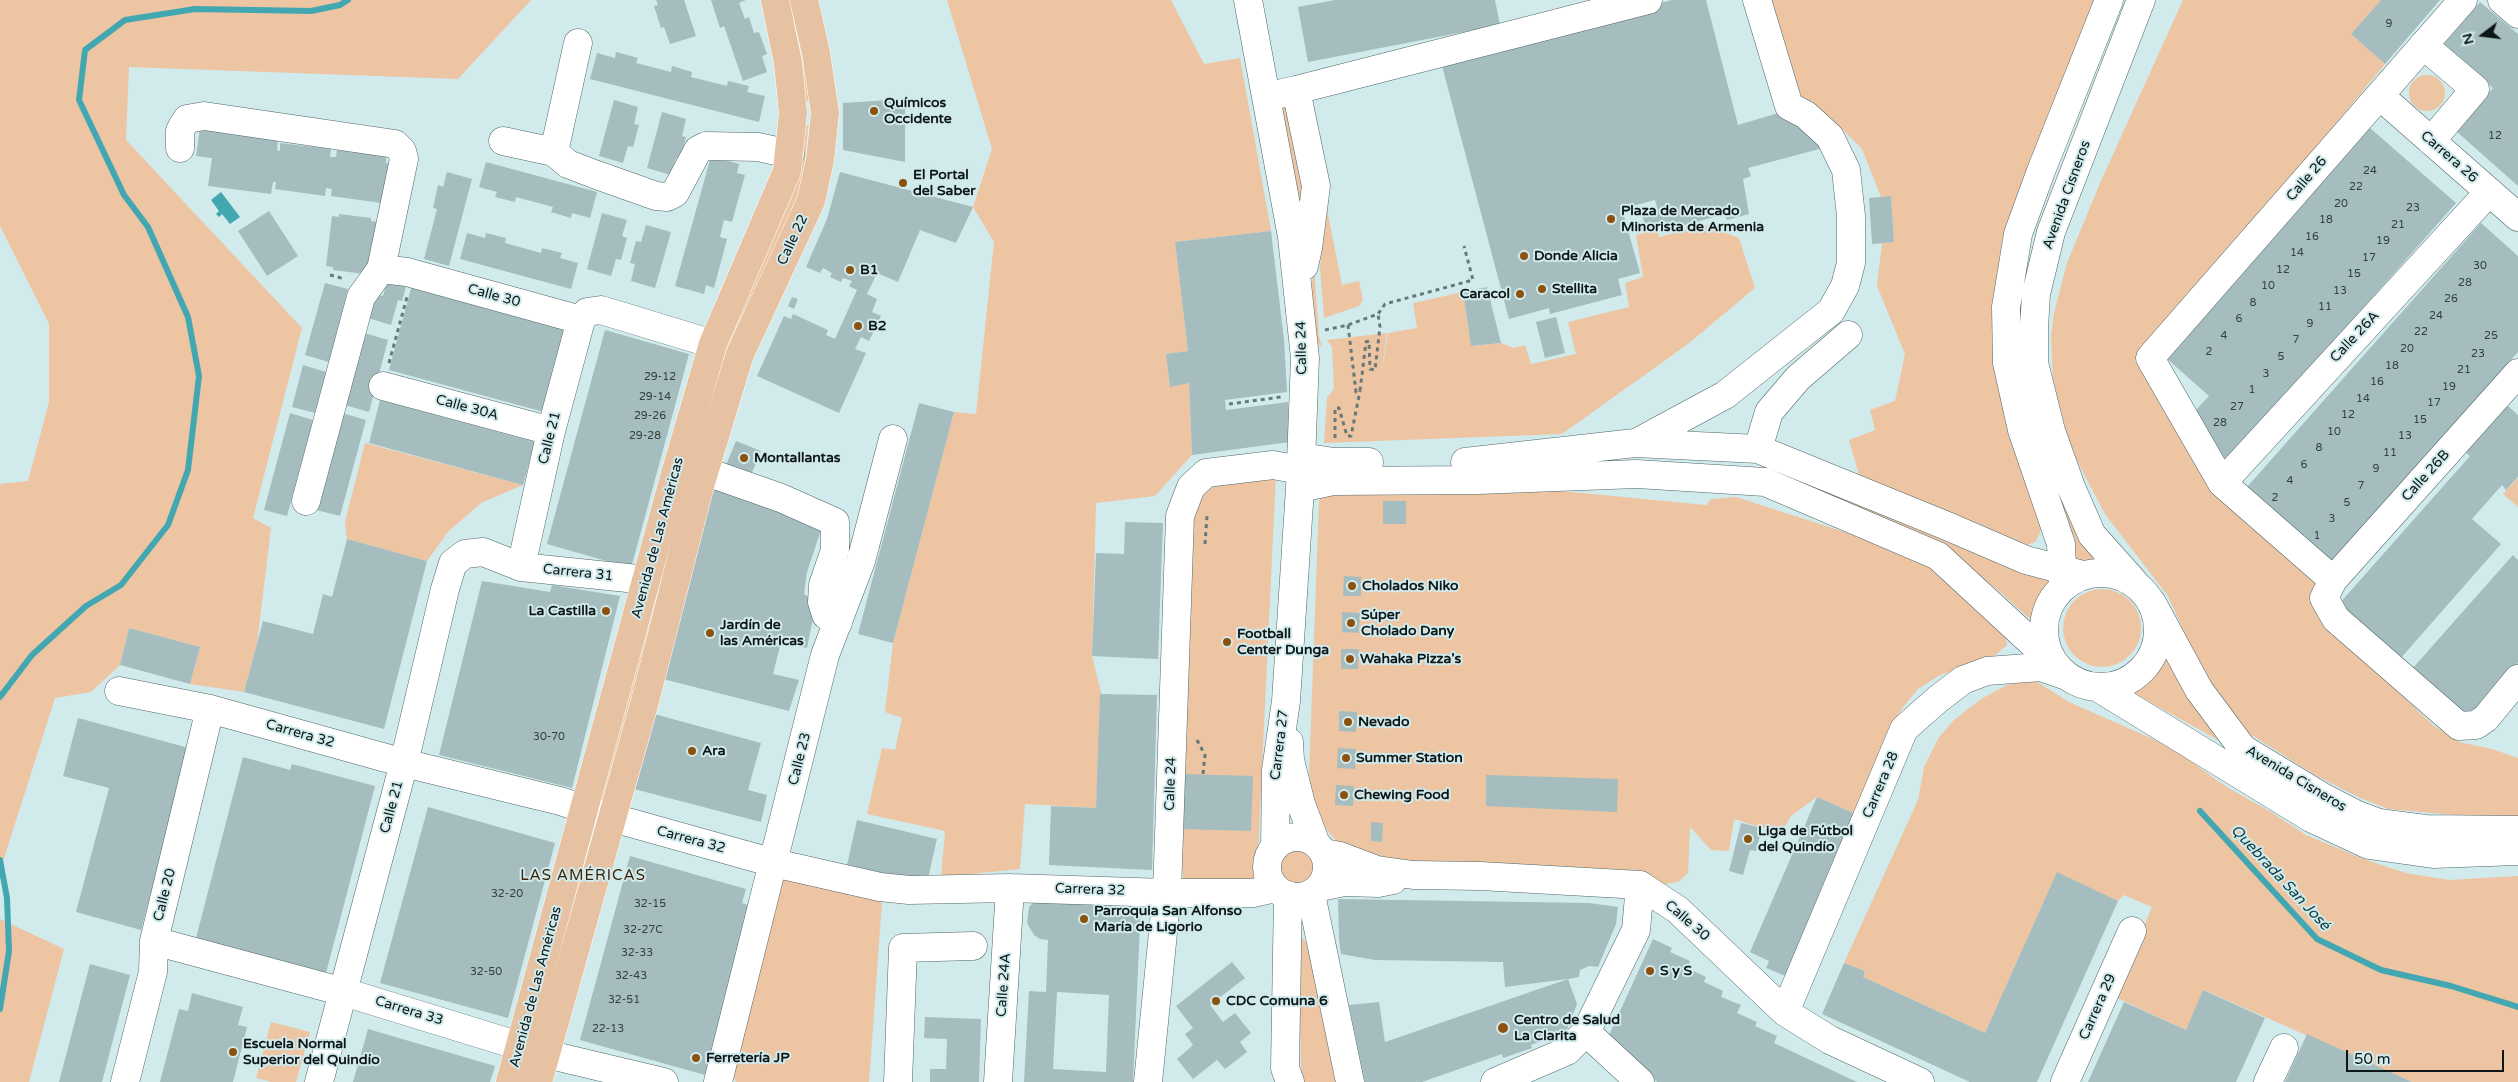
<!DOCTYPE html>
<html>
<head>
<meta charset="utf-8">
<style>
  body { margin:0 }
  #map { position:relative; width:2518px; height:1082px; overflow:hidden; background:#d1eaec; font-family:"Varela Round",sans-serif }
  canvas { display:block }
  .north { position:absolute; left:2458px; top:10px; width:50px; height:50px; -webkit-text-stroke:4px #d1eaec; paint-order:stroke; rotate:255deg; font-size:14px; font-weight:700; line-height:20px; text-align:center; color:#0e1717 }
  .north::after { content:''; display:block; margin:auto; width:18px; height:22px; background:#0e1717; clip-path:polygon(50% 0,100% 100%,50% 72%,0 100%) }
  .scale { position:absolute; left:2346px; top:1050px; width:158px; height:22px; box-sizing:border-box; border:2px solid #0e1717; border-top:0; padding-left:6px; font-size:15px; line-height:18px; white-space:nowrap; color:#0e1717; -webkit-text-stroke:4px #d1eaec; paint-order:stroke }
</style>
</head>
<body>
<div id="map">
<canvas width="2518" height="1082"></canvas>
<div class="north">N</div>
<div class="scale">50 m</div>
</div>
<script>
const ctx = document.querySelector('canvas').getContext('2d');
ctx.lineJoin = 'round';
function paint(path, color) { ctx.fillStyle = color; ctx.fill(path, 'evenodd'); }
const shape = rows => new Path2D(rows.map(r => 'M' + r).join(''));
function trace(path, color, width, dash) { ctx.strokeStyle = color; ctx.lineWidth = width; ctx.lineCap = dash ? 'butt' : 'round'; ctx.setLineDash(dash || []); ctx.stroke(path); }
function write(font, color, halo, rows, align = 'center') {
  ctx.font = font + ' "Varela Round",sans-serif'; ctx.lineWidth = 4; ctx.setLineDash([]); ctx.textBaseline = 'middle'; ctx.strokeStyle = halo; ctx.fillStyle = color; for (const [text, x, y, turn = 0] of rows) {
    ctx.save(); ctx.translate(x, y); ctx.rotate((+turn || 0) * Math.PI / 180); ctx.textAlign = isNaN(turn) ? turn : align; if (halo) ctx.strokeText(text, 0, 0); ctx.fillText(text, 0, 0); ctx.restore();
  }
}
paint(shape([
  [0,0,531,0,458,79,129,67,126,140,302,328,253,518,271,528,257,643,244,692,190,684,200,647,129,628,120,665,91,692,55,698,0,871,0,484,28,481,49,402,49,324,0,226],
  [788,0,795,0,805,44,809,101,803,101],
  [947,0,1171,0,1204,64,1240,58,1271,231,1175,242,1188,351,1166,354,1170,386,1189,383,1192,455,1155,496,1096,503,1092,656,1101,692,1096,808,1025,804,1020,869,941,877,945,831,867,814,882,748,895,750,902,718,885,712,893,643,954,412,976,414,994,242,973,207,992,149],
  [1769,0,2101,0,1999,283,1992,337,2005,420,2041,515,2040,533,2035,542,2022,547,1980,524,1861,482,1849,440,1875,430,1870,410,1895,401,1905,354,1877,286,1882,243,1894,242,1891,197,1881,197,1862,149,1832,119,1795,93],
  [2183,0,2381,0,2351,34,2385,64,2142,359,2320,580,2346,642,2434,726,2459,742,2492,749,2518,758,2518,817,2477,817,2389,809,2360,798,2315,775,2242,729,2208,686,2168,596,2105,514,2071,449,2053,383,2051,335,2054,313,2067,263,2100,183],
  '2409 93a18 18 0 1 1 36 0a18 18 0 1 1-36 0Z',
  [1286,99,1302,190,1303,237,1280,105],
  [802,125,808,126,802,195,695,468,686,466],
  [1322,184,1342,285,1359,281,1363,300,1359,306,1324,318,1320,268,1324,225],
  [1705,225,1739,238,1755,288,1688,344,1562,434,1324,443,1327,398,1334,389,1332,347,1327,340,1387,333,1380,385,1388,333,1417,328,1413,303,1463,292,1471,346,1501,343,1514,348,1525,345,1531,364,1576,354,1568,322,1629,307,1625,283,1643,277,1636,235,1657,229,1659,237],
  [1314,268,1319,336,1322,347,1315,342,1311,291],
  [2022,369,2054,485,2079,539,2102,564,2092,560,2084,560,2075,563,2075,540,2051,486,2035,432],
  [365,443,523,485,481,503,448,532,427,561,347,539,345,522],
  [1772,466,1945,538,2052,582,2045,591,2032,621,2000,592,1943,546,1770,472],
  [1276,474,1257,874,1250,886,1183,884,1181,829,1191,509,1203,484],
  [2518,478,2518,507,2503,494],
  [1329,488,1561,491,1706,505,1711,499,1736,497,1860,537,1936,569,2004,630,2007,645,1994,656,1940,675,1918,689,1903,707,1887,735,1873,767,1858,815,1817,797,1791,816,1783,830,1762,828,1734,819,1729,851,1711,850,1690,827,1688,873,1678,882,1665,884,1642,877,1389,866,1338,843,1326,829,1314,807,1309,775,1319,500],
  '2063 628a39 39 0 1 1 78 0a39 39 0 1 1-78 0Z',
  [654,597,661,598,603,808,597,806],
  [2167,650,2225,744,2132,692,2144,687,2163,661],
  [2034,680,2069,702,2171,747,2225,786,2271,812,2306,835,2366,860,2406,873,2449,880,2518,876,2518,1082,2412,1082,2204,990,2186,1030,2115,997,2152,907,2124,895,2118,901,2057,873,1985,1033,1863,977,1865,971,1844,963,1918,800,1924,767,1939,737,1954,720,1981,699,2007,685],
  '1278 868a19 19 0 1 1 38 0a19 19 0 1 1-38 0Z',
  [783,876,882,902,869,1082,736,1082,732,1071],
  [0,919,64,949,29,1082,0,1082],
  [1296,936,1300,936,1306,942,1323,1005,1339,1082,1302,1082],
  [271,1022,310,1032,296,1082,271,1082,256,1078]
]), '#edc5a3');
paint(shape([
  [221,192,240,217,230,224,222,214,219,217,216,214,219,211,211,200]
]), '#42a7b0');
trace(shape([
  [0,697,32,655,86,606,121,585,168,525,188,470,199,376,188,317,148,227,124,195,79,100,85,50,125,20,195,9,311,11,340,5,348,0],
  [2200,811,2317,939,2381,970,2451,986,2518,1007],
  [0,860,7,898,9,951,0,1009]
]), '#42a7b0', 6);
paint(shape([
  [656,0,684,0,696,36,670,44,664,27,661,28,654,6,658,5],
  [711,0,746,0,739,3,745,19,749,17,754,33,759,32,767,54,762,56,767,72,743,81,724,26,720,28],
  [1335,0,1495,0,1500,25,1308,62,1298,7],
  [1672,0,1706,0,1738,125,1785,111,1823,148,1748,168,1751,176,1743,179,1749,214,1727,220,1725,214,1663,231,1660,222,1645,226,1642,214,1658,210,1655,200,1622,209,1640,273,1618,279,1622,295,1550,314,1549,308,1509,319,1441,62],
  [2381,0,2440,0,2385,64,2351,34],
  [2480,2,2518,34,2518,186,2456,131,2493,88,2443,45],
  [616,52,638,58,636,63,671,72,672,66,692,72,691,77,727,86,728,81,749,86,747,92,765,96,759,122,590,79,597,53,615,58],
  [905,99,905,162,843,150,843,103],
  [614,100,638,107,634,124,639,125,633,147,628,146,623,163,599,156],
  [662,112,686,119,682,136,686,137,681,159,676,158,671,175,647,168],
  [200,128,278,138,277,150,280,151,280,143,331,149,330,157,336,157,337,150,386,156,386,163,389,164,385,196,382,195,381,203,331,196,332,189,326,188,325,196,275,189,276,182,273,182,271,194,208,186,212,158,196,156],
  [2370,128,2456,203,2227,462,2194,412,2209,396,2166,358],
  [711,156,739,164,737,173,745,175,732,222,724,220,720,237,727,239,714,288,706,285,704,294,675,286],
  [486,162,597,192,590,218,572,213,571,218,551,212,553,207,516,197,515,202,495,197,497,192,479,187],
  [447,172,472,179,449,266,424,259,437,209,433,208,438,185,443,187],
  [840,172,973,207,956,243,920,230,898,282,877,273,867,294,877,299,872,312,881,316,869,341,861,337,855,349,866,353,839,413,757,376,784,316,791,319,793,314,828,330,826,335,835,339,857,290,849,286,852,281,843,278,841,282,830,277,832,273,823,268,820,273,806,267,827,219],
  [1891,196,1894,242,1872,244,1869,198],
  [269,211,298,256,267,276,238,231],
  [602,213,627,220,622,236,627,238,621,260,616,259,611,276,587,269],
  [339,214,371,218,371,221,378,222,372,272,364,274,333,270,333,267,326,266,332,216,339,217],
  [2481,223,2518,256,2518,352,2331,563,2247,487],
  [646,225,671,232,655,288,631,281,635,264,630,263,636,241,641,242],
  [1271,231,1284,340,1287,392,1225,400,1226,410,1288,402,1290,442,1192,455,1189,383,1170,387,1166,354,1188,351,1175,242],
  [467,233,485,238,486,233,506,238,505,243,541,253,542,248,562,253,560,258,578,263,571,289,460,259],
  [388,278,407,283,402,301,398,300,391,325,368,318,374,294,383,296],
  [325,283,348,289,329,362,305,355],
  [412,285,566,328,544,412,389,370],
  [1487,287,1501,343,1471,346,1463,292],
  [792,297,798,299,794,309,788,306],
  [1556,317,1565,353,1545,358,1536,322],
  [605,330,689,354,631,568,547,544],
  [364,333,388,340,369,412,345,405],
  [303,365,326,372,315,413,292,407],
  [380,400,535,442,523,485,369,443],
  [919,403,954,412,893,643,858,634],
  [2507,405,2518,415,2518,477,2506,490,2502,485,2472,519,2501,544,2400,659,2339,604,2470,456,2464,451],
  [290,413,313,420,287,516,264,510],
  [342,413,366,420,340,516,316,510],
  [736,441,761,451,751,475,726,465],
  [712,489,776,506,821,530,807,572,804,594,812,599,814,613,807,648,781,642,773,674,799,680,789,711,663,679],
  [1383,501,1406,501,1406,524,1383,524],
  [1125,522,1163,523,1158,659,1092,656,1096,553,1124,554],
  [347,539,427,561,384,729,244,692,263,621,313,634,323,594,332,597],
  [2513,555,2518,560,2518,663,2468,719,2412,669],
  [1344,576,1361,577,1361,596,1343,596],
  [482,581,550,592,552,585,620,596,572,788,439,755],
  [1342,612,1360,613,1359,633,1342,632],
  [129,628,200,647,190,684,120,665],
  [1341,649,1359,649,1358,669,1341,669],
  [1100,694,1157,695,1152,870,1049,865,1051,806,1096,808],
  [1339,711,1357,712,1356,732,1339,731],
  [654,714,761,743,748,790,767,795,761,822,634,789],
  [78,718,189,748,141,930,76,912,109,788,63,776],
  [1338,748,1356,749,1355,769,1337,768],
  [243,757,290,770,292,764,375,786,326,973,196,938],
  [1182,774,1253,776,1251,831,1181,829],
  [1486,775,1618,779,1617,812,1486,806],
  [1336,785,1354,786,1353,806,1335,805],
  [1817,797,1858,815,1788,977,1766,968,1769,961,1750,952],
  [428,807,555,843,508,1018,380,983],
  [857,820,937,839,927,883,847,865],
  [1371,822,1383,823,1382,842,1371,841],
  [1741,823,1762,828,1756,851,1750,850,1743,875,1729,871],
  [630,856,746,889,742,903,751,906,705,1075,580,1040],
  [2057,872,2118,901,2037,1082,1970,1082,1822,1014,1844,963,1865,971,1863,977,1985,1033],
  [1338,899,1589,903,1618,907,1616,924,1598,967,1589,966,1580,970,1579,977,1568,979,1577,1004,1566,1032,1531,1045,1532,1048,1503,1058,1502,1054,1422,1082,1365,1082,1349,1005,1379,1002,1385,1042,1568,979,1505,987,1503,962,1375,960,1341,954,1339,939],
  [1035,901,1141,902,1133,1082,1024,1082,1029,991,1046,992,1048,940,1040,939,1034,935,1027,923,1029,907],
  [1057,992,1109,995,1106,1072,1053,1069],
  [1653,939,1672,948,1670,952,1690,961,1687,968,1706,977,1704,982,1723,991,1721,997,1741,1005,1737,1013,1757,1022,1755,1026,1777,1036,1774,1043,1857,1082,1658,1082,1639,1073,1605,1044],
  [1232,962,1245,978,1210,1005,1223,1022,1235,1013,1251,1033,1240,1042,1247,1052,1225,1069,1217,1060,1193,1079,1177,1059,1193,1045,1185,1034,1193,1028,1176,1006],
  [90,964,130,975,102,1082,59,1082],
  [2203,990,2265,1018,2236,1082,2088,1082,2124,1002,2186,1030],
  [192,993,243,1007,238,1025,247,1027,233,1082,160,1082,179,1009,188,1011],
  [925,1017,981,1019,979,1082,930,1082,930,1069,946,1069,947,1039,924,1038],
  [368,1029,495,1066,490,1082,353,1082],
  [2307,1034,2368,1062,2412,1082,2285,1082]
]), '#a5bdbf');
const minor = shape([
  [1248,0,1292,237,1305,358,1300,488,1286,701,1276,770,1275,847],
  [2502,0,2518,14],
  [2423,45,2475,89,2431,141],
  [1296,90,1648,0],
  [1279,94,1296,90,1316,186,1308,248,1304,266],
  [2380,96,2518,217],
  [503,141,554,152,568,164,594,174,656,196,667,197,675,193,698,150,706,146,758,147,790,154],
  [180,148,180,131,183,125,187,119,204,116,395,144,402,151,404,159,381,269,407,272,581,320],
  [554,152,578,43],
  [2518,373,2333,580,2324,598,2336,619,2459,726,2476,725,2486,718,2518,679],
  [383,386,551,431],
  [1636,443,1725,395,1831,311,1845,286,1851,263,1851,216,1846,170,1830,137,1806,115,1789,106,1757,0],
  [1758,449,1769,412,1798,378,1848,335],
  [1301,457,1334,462,1369,462],
  [1465,462,1635,443,1758,449,1947,526,2026,560,2083,575],
  [704,471,781,498,835,522,835,550,823,585,822,602,826,615,838,623],
  [2222,483,2489,192],
  [1300,488,1333,481,1478,480,1637,474,1765,482,1938,556,2055,664],
  [306,501,361,297,381,269],
  [521,567,551,431,581,320,587,312,601,310,713,344],
  '2044 630a57 57 0 1 1 114 0a57 57 0 1 1-114 0Z',
  [2333,580,2222,483,2150,358,2463,0],
  [2134,582,2092,535,2071,487,2051,431,2034,363,2034,328,2036,294,2051,232,2141,0],
  [2063,587,2061,544,2022,430,2007,363,2006,307,2018,234,2041,171,2109,0],
  [2152,603,2199,690,2243,749,2324,798,2355,814,2379,823,2425,829,2518,830],
  [2097,687,2311,818,2369,845,2433,854,2518,851],
  [119,691,210,709,404,763,560,801,613,818,774,863,880,887,909,890,1010,888,1167,893,1253,893,1275,888],
  [1289,742,1290,760,1301,804,1316,844],
  '1267 867a30 30 0 1 1 60 0a30 30 0 1 1-60 0Z',
  [1324,853,1340,856,1377,870,1413,875,1480,876,1640,885,1678,910,1785,1012,1830,1040,1920,1082],
  [1320,887,1344,882,1378,883,1393,880],
  [1311,894,1350,1082],
  [1288,895,1285,1068,1290,1082],
  [154,941,344,992,546,1054,664,1082],
  [1785,1012,1904,729,1938,699,1963,680,1987,671,2041,667,2067,676],
  [1586,1032,1640,1082],
  [125,1082,153,972,154,941,210,709],
  [319,1082,404,763,445,589,453,563,465,554,483,552,521,567,647,580,668,585],
  [718,1082,825,655,861,561,893,439],
  [898,1082,903,948,973,946],
  [998,1082,1010,888],
  [1148,1082,1167,893,1180,516,1191,487,1206,473,1273,465,1300,470],
  [1495,1082,1567,1051,1586,1032,1636,930,1640,885],
  [2065,1082,2132,931],
  [2268,1082,2284,1048]
]);
const major = shape([
  [510,1082,673,481,713,344,787,171,793,113,788,63,775,0],
  [538,1082,645,701,699,489,740,354,811,201,820,160,825,113,816,53,804,0]
]);
trace(minor, '#506668', 29);
trace(major, '#fff', 29);
trace(shape([
  [330,275,345,279],
  [1348,325,1356,392,1360,391,1366,342,1369,341,1370,369,1375,370,1380,327,1378,314],
  [1325,330,1348,325,1378,314,1385,304,1473,280,1464,246],
  [389,363,407,297],
  [1229,404,1281,397],
  [1335,438,1335,408,1339,408,1347,436,1351,436,1360,391],
  [1205,544,1207,516],
  [1197,740,1205,755,1203,774]
]), '#687879', 3, [4, 4]);
trace(minor, '#fff', 28);
trace(major, '#e6c2a3', 28);
for (const [x, y, r, color] of [
  [874,111,5,"#8c510e"],
  [903,183,5,"#8c510e"],
  [1611,219,5,"#8c510e"],
  [1524,256,5,"#8c510e"],
  [850,270,5,"#8c510e"],
  [1542,289,5,"#8c510e"],
  [1520,294,5,"#8c510e"],
  [858,326,5,"#8c510e"],
  [744,458,5,"#8c510e"],
  [1352,586,5,"#8c510e"],
  [606,611,5,"#8c510e"],
  [1351,623,5,"#8c510e"],
  [710,633,5,"#8c510e"],
  [1227,642,5,"#8c510e"],
  [1350,659,5,"#8c510e"],
  [1348,722,5,"#8c510e"],
  [692,751,5,"#8c510e"],
  [1346,758,5,"#8c510e"],
  [1344,795,5,"#8c510e"],
  [1748,839,5,"#8c510e"],
  [1084,919,5,"#8c510e"],
  [1650,971,5,"#8c510e"],
  [1216,1001,5,"#8c510e"],
  [1503,1028,6,"#8c510e"],
  [233,1052,5,"#8c510e"],
  [696,1058,5,"#8c510e"]
]) { const dot = new Path2D(); dot.arc(x, y, r, 0, 2 * Math.PI); ctx.fillStyle = color; ctx.fill(dot); trace(dot, '#d1eaec', 2); }
write('11px', '#344041', null, [
  ["9",2389,24],
  ["12",2495,136],
  ["24",2370,171],
  ["22",2356,187],
  ["20",2341,204],
  ["23",2413,208],
  ["18",2326,220],
  ["21",2398,225],
  ["16",2312,237],
  ["19",2383,241],
  ["14",2297,253],
  ["17",2369,258],
  ["30",2480,266],
  ["12",2283,270],
  ["15",2354,274],
  ["28",2465,283],
  ["10",2268,286],
  ["13",2340,291],
  ["26",2451,299],
  ["8",2253,303],
  ["11",2325,307],
  ["24",2436,316],
  ["6",2239,319],
  ["9",2310,324],
  ["22",2421,332],
  ["4",2224,336],
  ["25",2491,336],
  ["7",2296,340],
  ["20",2407,349],
  ["2",2209,352],
  ["23",2478,354],
  ["5",2281,357],
  ["18",2392,366],
  ["21",2464,370],
  ["3",2266,374],
  ["29-12",660,377],
  ["16",2377,382],
  ["19",2449,387],
  ["1",2252,390],
  ["29-14",655,397],
  ["14",2363,399],
  ["17",2434,403],
  ["27",2237,407],
  ["12",2348,415],
  ["29-26",650,416],
  ["15",2420,420],
  ["28",2220,423],
  ["10",2334,432],
  ["29-28",645,436],
  ["13",2405,436],
  ["8",2319,448],
  ["11",2390,453],
  ["6",2304,465],
  ["9",2376,469],
  ["4",2290,481],
  ["7",2361,486],
  ["2",2275,498],
  ["5",2347,503],
  ["3",2332,519],
  ["1",2317,536],
  ["30-70",549,737],
  ["32-20",507,894],
  ["32-15",650,904],
  ["32-27C",643,930],
  ["32-33",637,953],
  ["32-50",486,972],
  ["32-43",631,976],
  ["32-51",624,1000],
  ["22-13",608,1029]
]);
write('bold 14px', '#0e1717', '#d1eaec', [
  ["Químicos",884,103],
  ["Occidente",884,119],
  ["El Portal",913,175],
  ["del Saber",913,191],
  ["Plaza de Mercado",1621,211],
  ["Minorista de Armenia",1621,227],
  ["Donde Alicia",1534,256],
  ["B1",860,270],
  ["Stellita",1552,289],
  ["Caracol",1510,294,"right"],
  ["B2",868,326],
  ["Montallantas",754,458],
  ["Cholados Niko",1362,586],
  ["La Castilla",596,611,"right"],
  ["Súper",1361,615],
  ["Cholado Dany",1361,631],
  ["Jardín de",720,625],
  ["las Américas",720,641],
  ["Football",1237,634],
  ["Center Dunga",1237,650],
  ["Wahaka Pizza's",1360,659],
  ["Nevado",1358,722],
  ["Ara",702,751],
  ["Summer Station",1356,758],
  ["Chewing Food",1354,795],
  ["Liga de Fútbol",1758,831],
  ["del Quindío",1758,847],
  ["Parroquia San Alfonso",1094,911],
  ["María de Ligorio",1094,927],
  ["S y S",1660,971],
  ["CDC Comuna 6",1226,1001],
  ["Centro de Salud",1514,1020],
  ["La Clarita",1514,1036],
  ["Escuela Normal",243,1044],
  ["Superior del Quindío",243,1060],
  ["Ferretería JP",706,1058]
], 'left');
write('14px', '#0e1717', '#d1eaec', [
  ["Carrera 26",2449,157,41],
  ["Calle 26",2307,179,-49],
  ["Avenida Cisneros",2067,195,-70],
  ["Calle 22",793,240,-65],
  ["Calle 30",494,296,15],
  ["Calle 26A",2355,337,-47],
  ["Calle 24",1302,348,-91],
  ["Calle 30A",467,408,15],
  ["Calle 21",550,438,-76],
  ["Calle 26B",2426,476,-48],
  ["Avenida de Las Américas",658,538,-75],
  ["Carrera 31",578,573,6],
  ["Carrera 32",300,734,16],
  ["Carrera 27",1280,745,-83],
  ["Calle 23",800,759,-76],
  ["Avenida Cisneros",2296,779,31],
  ["Calle 24",1171,784,-88],
  ["Carrera 28",1881,785,-67],
  ["Calle 21",392,807,-75],
  ["Carrera 32",691,840,15],
  ["Carrera 32",1090,890,2],
  ["Calle 20",165,895,-76],
  ["Calle 30",1687,921,41],
  ["Calle 24A",1004,985,-86],
  ["Avenida de Las Américas",536,987,-75],
  ["Carrera 29",2098,1007,-66],
  ["Carrera 33",409,1011,17]
]);
ctx.letterSpacing = '1px';
write('15px', '#3f2205', '#d1eaec', [
  ["LAS AMÉRICAS",583,876]
]);
ctx.letterSpacing = '0px';
write('italic 15px', '#0d3c40', '#d1eaec', [
  ["Quebrada San José",2280,878,47]
]);
</script>
</body>
</html>
